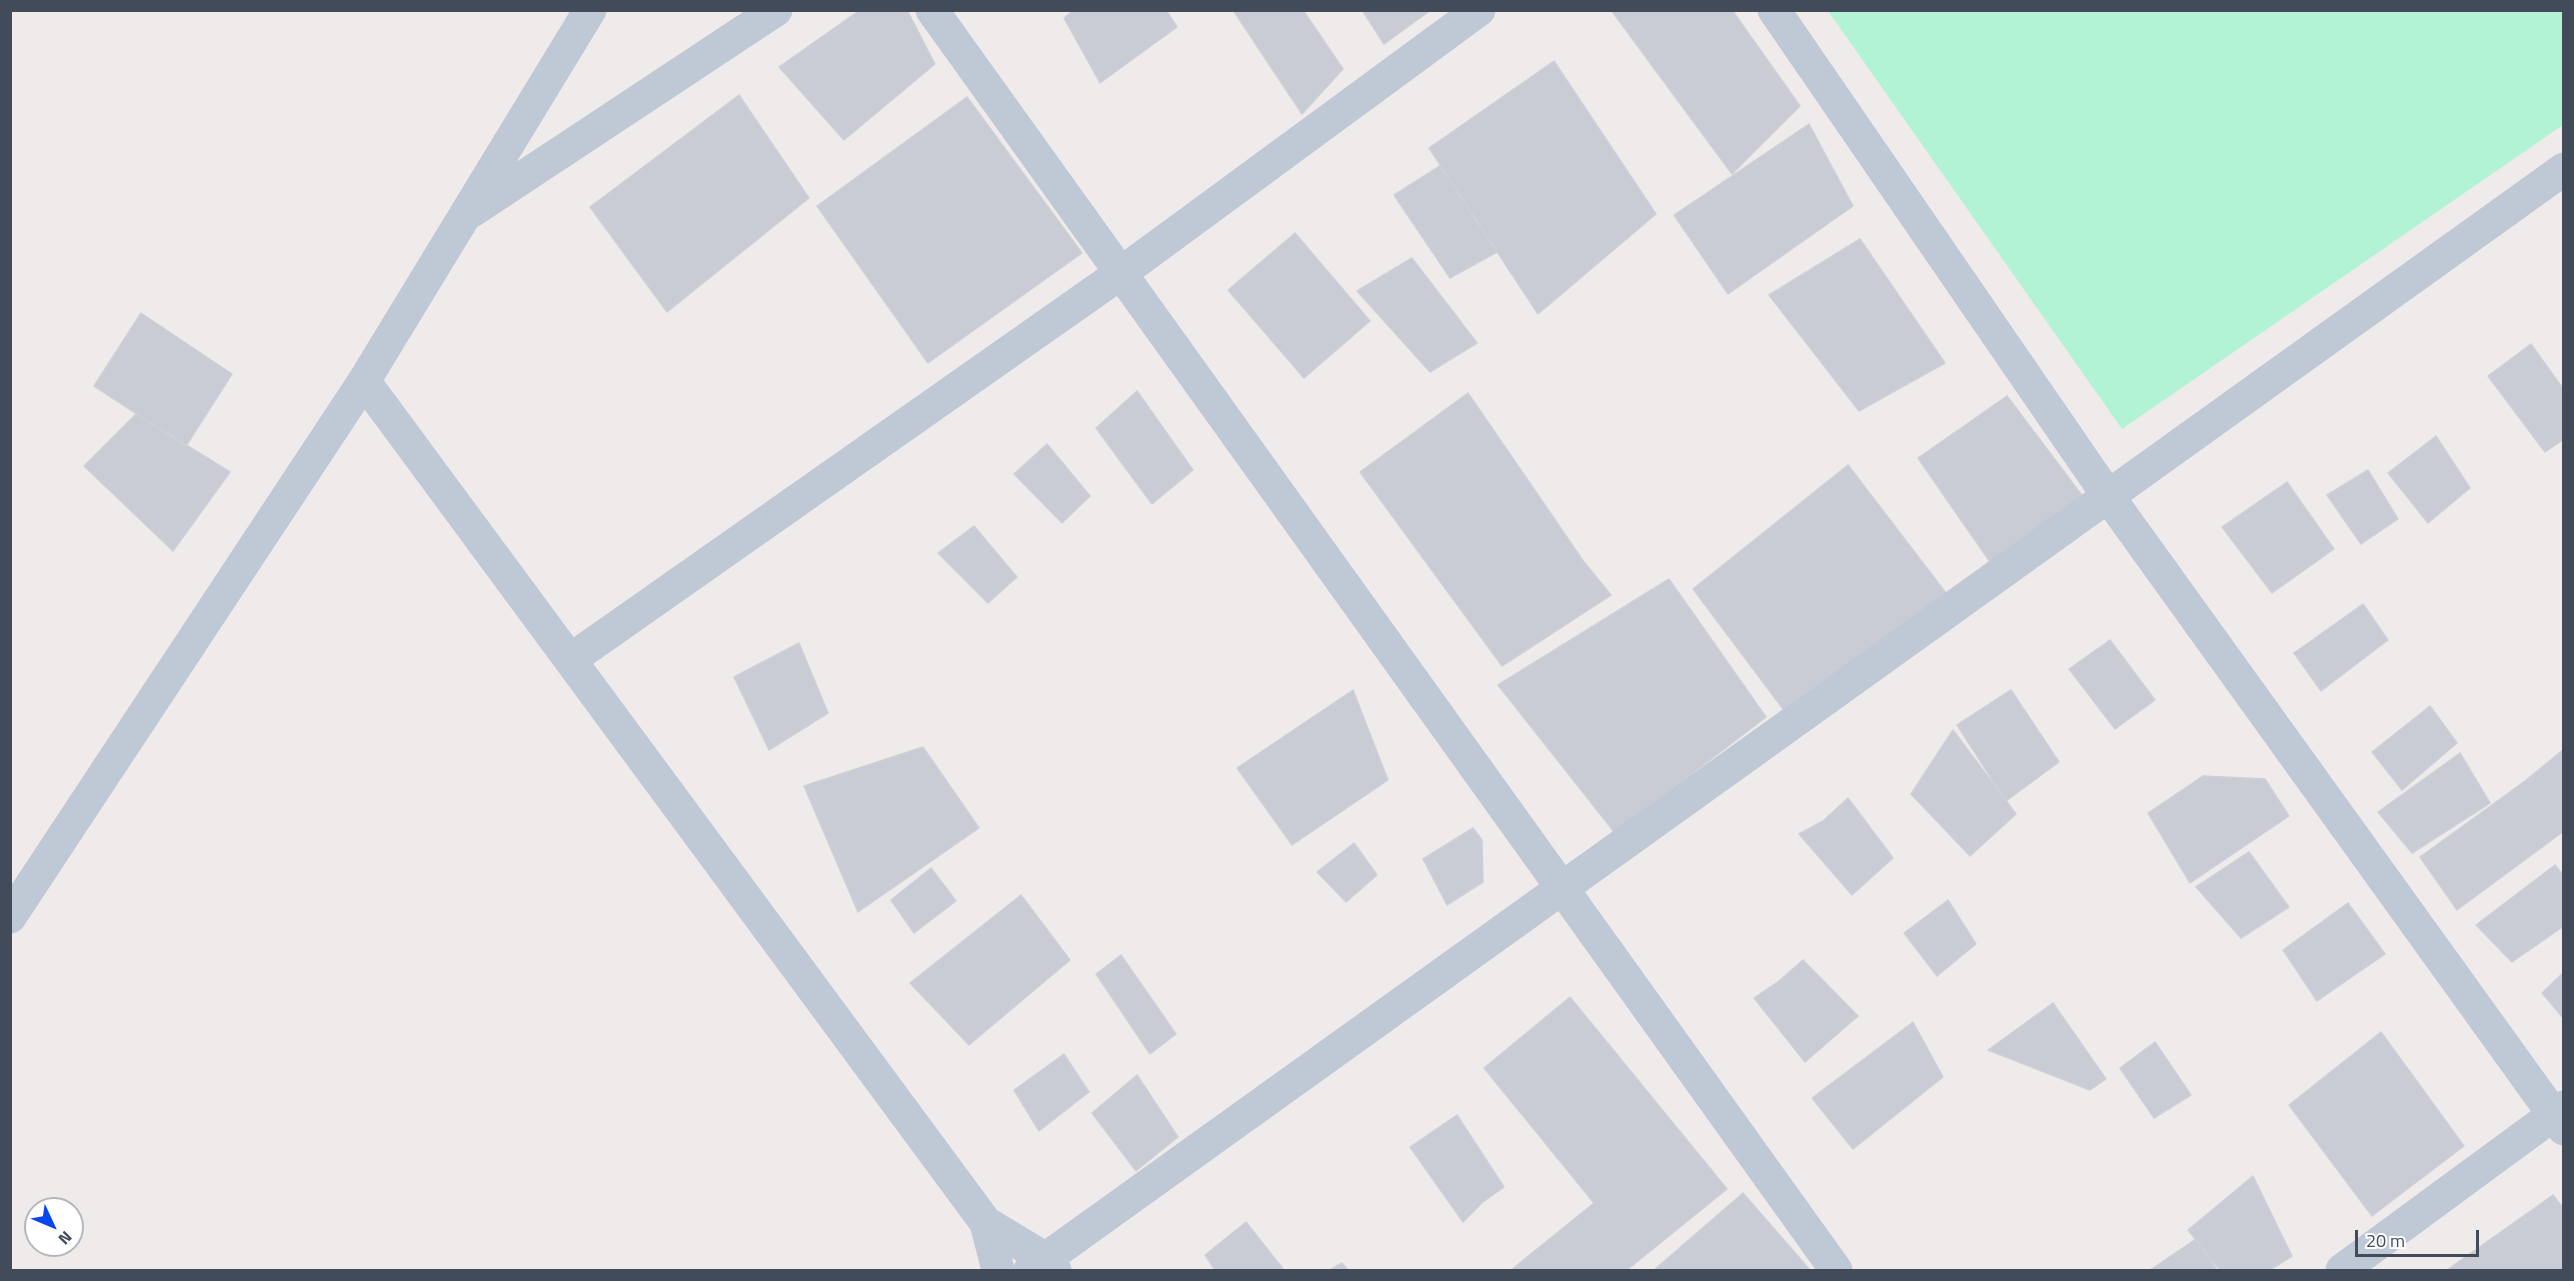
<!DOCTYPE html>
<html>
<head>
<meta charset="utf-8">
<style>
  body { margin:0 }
  #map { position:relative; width:2574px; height:1281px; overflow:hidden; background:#efebeb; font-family:"Titillium Web",sans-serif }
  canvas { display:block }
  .frame { position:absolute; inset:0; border:12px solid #424b5a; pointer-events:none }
  .north { position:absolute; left:24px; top:1197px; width:60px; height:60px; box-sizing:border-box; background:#fff; border:2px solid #b3b7bd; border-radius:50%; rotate:134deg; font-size:16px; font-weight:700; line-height:24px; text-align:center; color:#424b5a }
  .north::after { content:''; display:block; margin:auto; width:21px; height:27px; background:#0648ed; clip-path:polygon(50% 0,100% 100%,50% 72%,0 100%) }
  .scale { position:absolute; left:2355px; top:1230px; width:124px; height:27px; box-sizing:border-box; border:3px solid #424b5a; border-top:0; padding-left:8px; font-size:18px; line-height:21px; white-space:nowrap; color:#424b5a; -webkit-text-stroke:4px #fff; paint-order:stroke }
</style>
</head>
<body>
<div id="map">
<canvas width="2574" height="1281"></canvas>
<div class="frame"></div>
<div class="north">N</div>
<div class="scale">20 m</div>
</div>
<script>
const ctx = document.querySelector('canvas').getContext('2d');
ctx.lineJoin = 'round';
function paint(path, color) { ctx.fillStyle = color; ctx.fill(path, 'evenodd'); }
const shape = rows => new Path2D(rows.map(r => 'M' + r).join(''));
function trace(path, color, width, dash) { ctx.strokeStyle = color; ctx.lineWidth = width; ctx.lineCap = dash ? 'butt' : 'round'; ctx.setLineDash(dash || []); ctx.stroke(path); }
paint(shape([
  [1828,11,2563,11,2563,125,2122,429]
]), '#b2f3d5');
const building = shape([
  [860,10,907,10,935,64,844,140,779,67,860,10],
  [1074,10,1166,10,1177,27,1100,83,1064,18,1074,10],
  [1233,10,1303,10,1343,69,1302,114,1233,10],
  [1362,10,1431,10,1384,44,1362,10],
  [1611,10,1732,10,1800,106,1732,174,1611,10],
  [1554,61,1656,214,1538,314,1429,148,1554,61],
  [739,95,809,198,667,312,590,207,739,95],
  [967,97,1082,253,928,363,817,206,967,97],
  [1809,124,1853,206,1728,294,1674,215,1809,124],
  [1440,166,1497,252,1450,278,1394,195,1440,166],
  [1295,233,1370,321,1304,378,1228,290,1295,233],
  [1860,239,1945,363,1859,411,1769,295,1860,239],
  [1412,258,1477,343,1430,372,1357,291,1412,258],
  [141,313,232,374,186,446,94,386,141,313],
  [2531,344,2564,390,2564,439,2545,452,2488,376,2531,344],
  [1137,391,1193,470,1152,504,1096,428,1137,391],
  [1468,393,1584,562,1611,595,1502,666,1360,472,1468,393],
  [2007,396,2084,498,1990,562,1918,458,2007,396],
  [136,414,230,472,173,551,84,466,136,414],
  [2436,436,2470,488,2428,523,2388,473,2436,436],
  [1047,444,1090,496,1062,523,1014,474,1047,444],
  [1848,465,1946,593,1783,709,1693,589,1848,465],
  [2368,470,2398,519,2361,544,2327,495,2368,470],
  [2287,482,2334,549,2272,593,2222,527,2287,482],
  [974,526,1017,577,988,603,938,553,974,526],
  [1669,579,1766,717,1615,833,1498,685,1669,579],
  [2363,604,2388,640,2321,691,2294,653,2363,604],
  [2110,640,2155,700,2115,729,2069,669,2110,640],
  [799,643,828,713,769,750,734,677,799,643],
  [1353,690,1388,780,1292,845,1237,768,1353,690],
  [2011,690,2059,762,2006,801,1957,725,2011,690],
  [2430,706,2457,743,2402,790,2372,752,2430,706],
  [1953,730,2016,814,1970,856,1911,794,1953,730],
  [923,747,979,828,858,912,804,786,923,747],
  [2564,749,2564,831,2457,910,2420,857,2525,781,2564,749],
  [2460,753,2490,803,2412,853,2378,812,2460,753],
  [2203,776,2265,779,2289,816,2190,883,2148,813,2203,776],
  [1848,798,1893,858,1852,895,1799,834,1823,821,1848,798],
  [1473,828,1482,840,1483,882,1447,905,1423,859,1473,828],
  [1354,843,1377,875,1346,902,1317,872,1354,843],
  [2249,852,2289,907,2241,938,2196,887,2249,852],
  [2555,865,2564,876,2564,926,2512,962,2476,925,2555,865],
  [931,868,956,901,914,933,891,900,931,868],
  [1021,895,1070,960,969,1045,910,983,1021,895],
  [1948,900,1976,944,1937,976,1904,933,1948,900],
  [2348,903,2385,954,2317,1001,2283,950,2348,903],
  [1121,955,1176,1034,1150,1054,1096,974,1121,955],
  [1803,960,1858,1016,1805,1062,1754,998,1779,981,1803,960],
  [2564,972,2564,1019,2542,993,2564,972],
  [1570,997,1727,1189,1627,1270,1511,1270,1594,1203,1484,1068,1570,997],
  [2053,1003,2106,1079,2090,1090,1988,1050,2053,1003],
  [1913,1022,1943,1077,1853,1149,1812,1098,1913,1022],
  [2381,1032,2464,1146,2372,1216,2289,1105,2381,1032],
  [2155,1042,2191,1095,2154,1118,2120,1068,2155,1042],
  [1064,1054,1089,1092,1039,1131,1014,1090,1064,1054],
  [1137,1075,1178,1137,1136,1171,1092,1113,1137,1075],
  [1457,1115,1504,1187,1483,1202,1463,1222,1410,1147,1457,1115],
  [2253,1176,2292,1256,2270,1270,2220,1270,2188,1230,2253,1176],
  [1743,1193,1810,1270,1654,1270,1743,1193],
  [2553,1195,2564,1209,2564,1270,2447,1270,2553,1195],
  [1246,1222,1284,1270,1215,1270,1205,1255,1246,1222],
  [2196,1239,2217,1270,2150,1270,2196,1239],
  [1342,1263,1348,1270,1330,1270,1342,1263]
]);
paint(building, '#c9ccd4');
trace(building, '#ced0d8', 1.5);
trace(shape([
  [932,10,1836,1270],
  [1774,10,2108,496,2564,1129],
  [472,211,776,10],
  [364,381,986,1223,998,1270],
  [570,660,1121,273,1479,10],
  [10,917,364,381,590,10],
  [986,1223,1046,1259,1055,1270],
  [1030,1270,2564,169],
  [2342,1270,2564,1107]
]), '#bfc8d5', 33);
</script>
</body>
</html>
